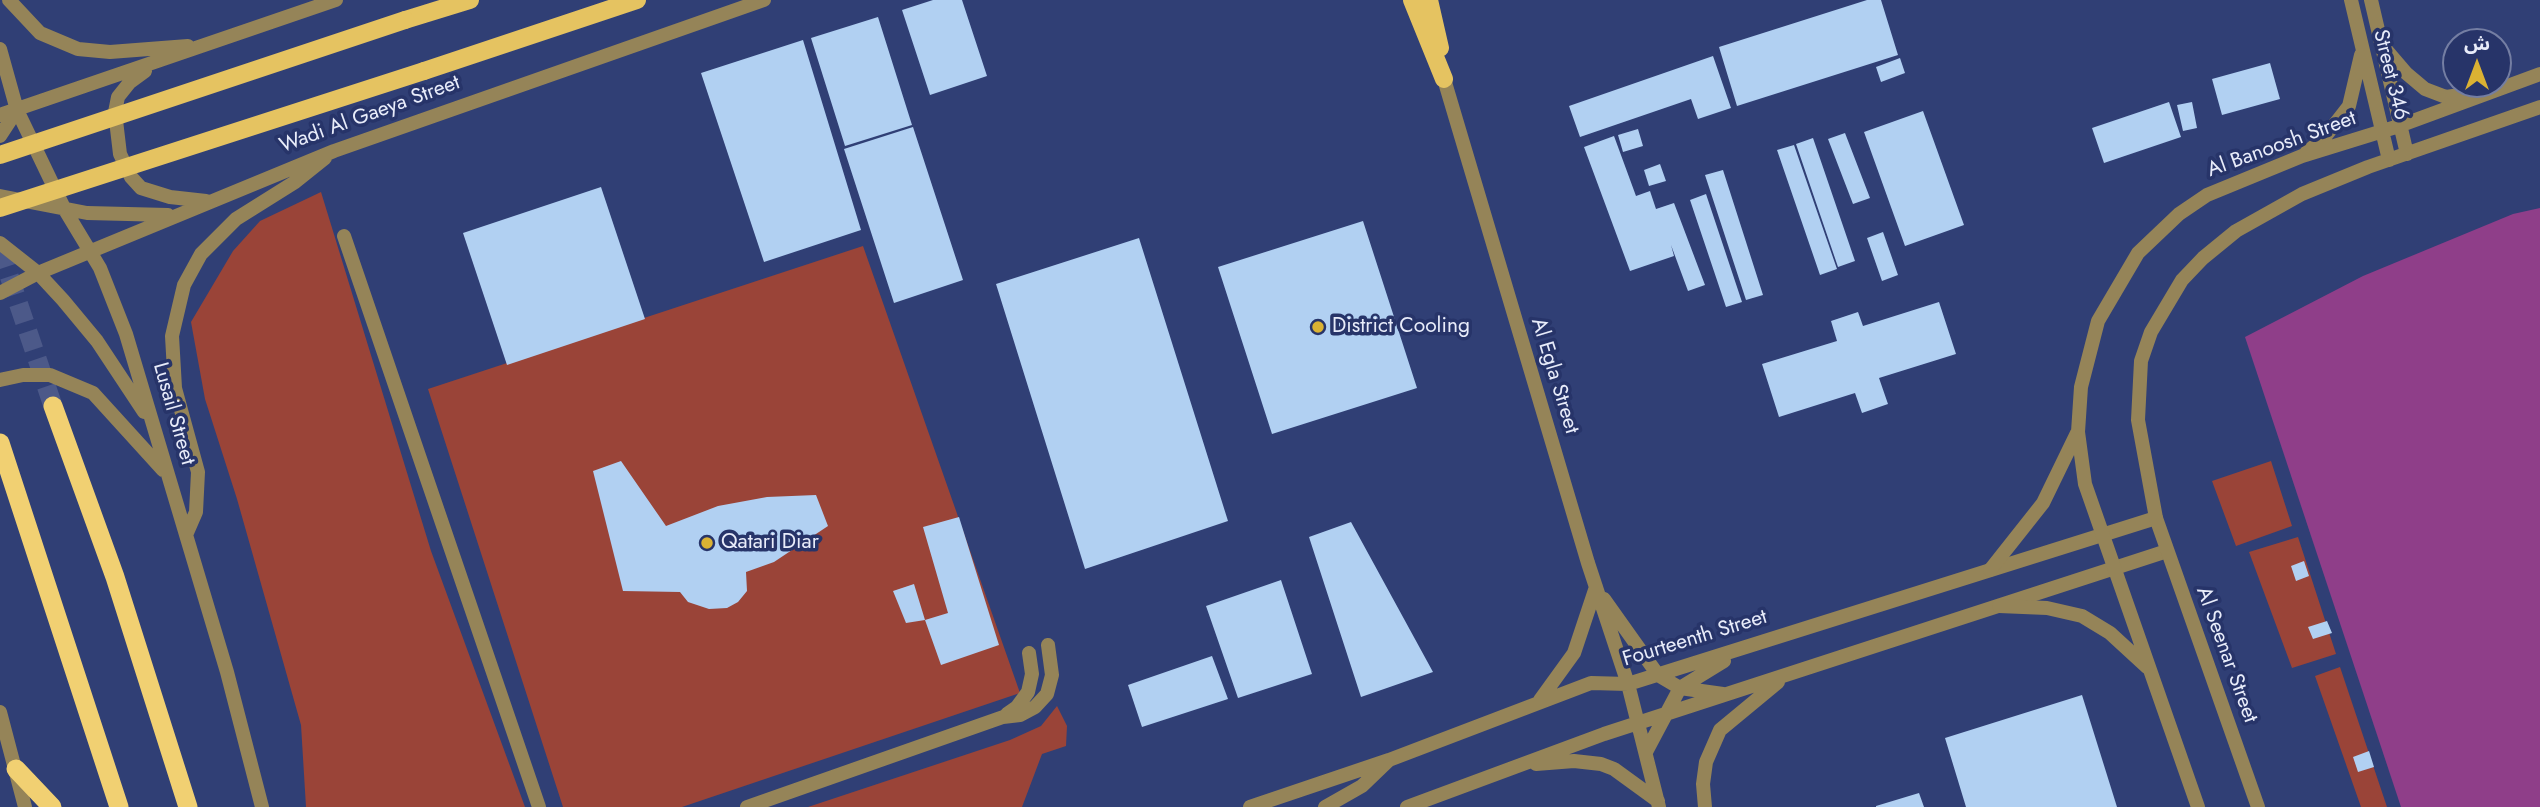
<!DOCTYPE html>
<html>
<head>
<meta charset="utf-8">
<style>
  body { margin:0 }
  #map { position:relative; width:2540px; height:807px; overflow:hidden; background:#303f75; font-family:Jost,"Noto Sans Arabic",sans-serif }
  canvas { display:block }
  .north { position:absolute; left:2442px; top:28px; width:70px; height:70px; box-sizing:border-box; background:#273469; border:2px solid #747ea3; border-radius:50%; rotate:0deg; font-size:19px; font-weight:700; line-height:28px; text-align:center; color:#e8ecfa }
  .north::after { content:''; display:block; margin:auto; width:24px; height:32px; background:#dbb233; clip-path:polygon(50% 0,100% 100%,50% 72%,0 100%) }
</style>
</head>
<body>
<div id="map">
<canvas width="2540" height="807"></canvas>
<div class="north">ش</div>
</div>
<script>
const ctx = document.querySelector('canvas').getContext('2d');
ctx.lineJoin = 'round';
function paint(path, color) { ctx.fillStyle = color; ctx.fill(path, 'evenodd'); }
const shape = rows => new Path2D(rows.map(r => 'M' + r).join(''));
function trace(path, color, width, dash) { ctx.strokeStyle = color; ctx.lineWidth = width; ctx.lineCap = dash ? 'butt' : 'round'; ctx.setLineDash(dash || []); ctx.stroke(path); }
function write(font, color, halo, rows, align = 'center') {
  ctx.font = font + ' Jost,sans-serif'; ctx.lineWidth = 7; ctx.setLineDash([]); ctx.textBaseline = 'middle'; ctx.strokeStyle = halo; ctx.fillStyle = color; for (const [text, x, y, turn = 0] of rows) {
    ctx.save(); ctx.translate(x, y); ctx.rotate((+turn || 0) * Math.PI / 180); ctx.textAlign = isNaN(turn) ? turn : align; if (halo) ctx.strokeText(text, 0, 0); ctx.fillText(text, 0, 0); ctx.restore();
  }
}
paint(shape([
  [321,192,431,551,525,807,306,807,301,725,237,499,205,399,191,322,233,251,260,221],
  [863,246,1020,693,682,807,563,807,428,389],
  [2271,461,2292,526,2236,546,2212,481],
  [2298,537,2336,654,2292,668,2249,552],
  [2340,667,2387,807,2361,807,2315,676],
  [1057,706,1067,726,1066,746,1042,754,1022,807,808,807,1010,740,1041,726]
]), '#9a4438');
paint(shape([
  [2540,208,2540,807,2401,807,2245,337,2363,276,2513,214]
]), '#8f3e89');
paint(shape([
  [933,0,962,0,987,76,930,95,902,10],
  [1867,0,1881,0,1898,55,1737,106,1719,47],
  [878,17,912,125,845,146,811,38],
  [803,40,861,230,764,262,701,73],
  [1713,56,1731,108,1698,119,1691,99,1580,137,1569,106],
  [1900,58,1905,73,1881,82,1876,67],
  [2270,63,2280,99,2222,115,2212,79],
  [2169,102,2181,137,2104,163,2092,128],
  [2192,102,2197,128,2183,131,2177,105],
  [1923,111,1964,225,1905,246,1864,132],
  [913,127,963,280,894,303,844,149],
  [1638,129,1643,146,1623,152,1618,135],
  [1845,133,1870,198,1853,204,1828,139],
  [1614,136,1636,196,1650,191,1656,209,1674,203,1705,285,1688,291,1671,245,1674,256,1630,271,1584,147],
  [1813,138,1855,261,1838,267,1796,144],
  [1794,145,1837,269,1820,275,1777,150],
  [1660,164,1666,181,1649,186,1644,170],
  [1723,170,1763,295,1746,300,1705,175],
  [601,187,645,319,507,365,463,233],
  [1706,194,1742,302,1726,307,1690,200],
  [1363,221,1417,388,1272,434,1218,267],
  [1883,232,1898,275,1882,281,1867,238],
  [1139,238,1228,521,1085,569,996,284],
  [1939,302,1956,354,1879,378,1888,404,1862,413,1855,393,1779,417,1762,364,1837,341,1831,321,1858,312,1863,326],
  [621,461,666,526,718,506,767,497,816,495,828,526,774,562,746,572,747,591,738,602,727,608,709,609,688,602,680,592,623,591,593,471],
  [959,517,999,645,941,665,925,620,906,623,893,591,914,584,925,620,948,613,923,527],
  [1351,522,1433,672,1361,697,1309,537],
  [2304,561,2309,576,2296,581,2291,566],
  [1281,580,1312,674,1238,698,1206,606],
  [2327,621,2332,633,2313,639,2308,627],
  [1212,656,1228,699,1142,727,1128,685],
  [2082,695,2117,807,1966,807,1945,738],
  [2369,751,2374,767,2358,772,2353,757],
  [1919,793,1924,807,1876,807,1876,806]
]), '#b1d0f2');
trace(shape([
  [0,249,53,406]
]), '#4c5989', 19, [19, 10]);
trace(shape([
  [1444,79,1588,563,1628,684,1659,807],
  [344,236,539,807],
  [1604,599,1658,675,1680,688,1723,694],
  [1540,700,1574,653,1596,587],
  [1007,714,1017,707,1028,692,1032,674,1029,653],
  [1646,752,1680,688,1724,661],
  [1536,764,1574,761,1601,764,1614,769,1658,801],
  [747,807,1003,717,1020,715,1035,707,1047,694,1052,675,1048,645],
  [1250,807,1389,760,1591,683,1628,684,2156,518],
  [1325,807,1362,786,1388,761],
  [1407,807,1604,734,2167,551],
  [1705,807,1703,784,1706,762,1720,730,1778,682]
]), '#958458', 14);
trace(shape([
  [9,0,40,33,78,49,110,52,188,46],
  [2351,0,2389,160],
  [2371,0,2407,154],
  [2382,45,2406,73,2425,89,2446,97,2467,94],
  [0,49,17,110,65,210,100,268,126,334,227,672,262,807],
  [145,71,130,82,118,97,115,112,120,154,131,177,141,188,170,197,206,201],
  [0,115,336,0],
  [0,136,17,110],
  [2306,153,2324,138,2349,106,2361,55],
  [0,196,87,213,168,215],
  [0,243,38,273,63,300,97,341,144,412],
  [0,293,38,273,334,151,764,0],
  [0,380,23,375,50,375,93,393,163,470],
  [186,535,196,512,198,472,175,388,172,336,184,285,201,254,236,219,295,182,325,158],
  [1990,570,2043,503,2077,433],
  [1999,606,2047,608,2082,616,2110,633,2147,667],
  [0,712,25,807],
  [2198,807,2085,484,2078,432,2081,387,2098,321,2138,253,2179,214,2207,195,2302,156,2399,126,2540,74],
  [2258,807,2156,518,2138,420,2141,361,2151,332,2182,280,2203,258,2236,231,2302,194,2368,167,2540,107]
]), '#958458', 14);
trace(shape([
  [1412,0,1444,79],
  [1429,0,1440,48],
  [405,20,470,0],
  [424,71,637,0]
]), '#e5c361', 18);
trace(shape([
  [53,406,115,577,188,807],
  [0,443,119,807],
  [16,769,52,807]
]), '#f1d072', 19);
trace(shape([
  [0,155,405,20],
  [0,208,424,71]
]), '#e5c361', 18);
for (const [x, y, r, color] of [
  [1318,327,7,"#dbb233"],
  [707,543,7,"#dbb233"]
]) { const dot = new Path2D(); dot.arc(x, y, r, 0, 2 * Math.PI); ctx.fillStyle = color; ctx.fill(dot); trace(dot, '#273469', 2.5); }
write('21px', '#e8ecfa', '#273469', [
  ["Street 346",2390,75,76],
  ["Wadi Al Gaeya Street",370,115,-20],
  ["Al Banoosh Street",2282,145,-20],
  ["Al Egla Street",1554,376,73],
  ["Lusail Street",173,414,74],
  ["Fourteenth Street",1695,639,-17],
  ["Al Seenar Street",2226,655,70]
]);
write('21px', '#e8ecfa', '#273469', [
  ["District Cooling",1332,327],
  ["Qatari Diar",721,543]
], 'left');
</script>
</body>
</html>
